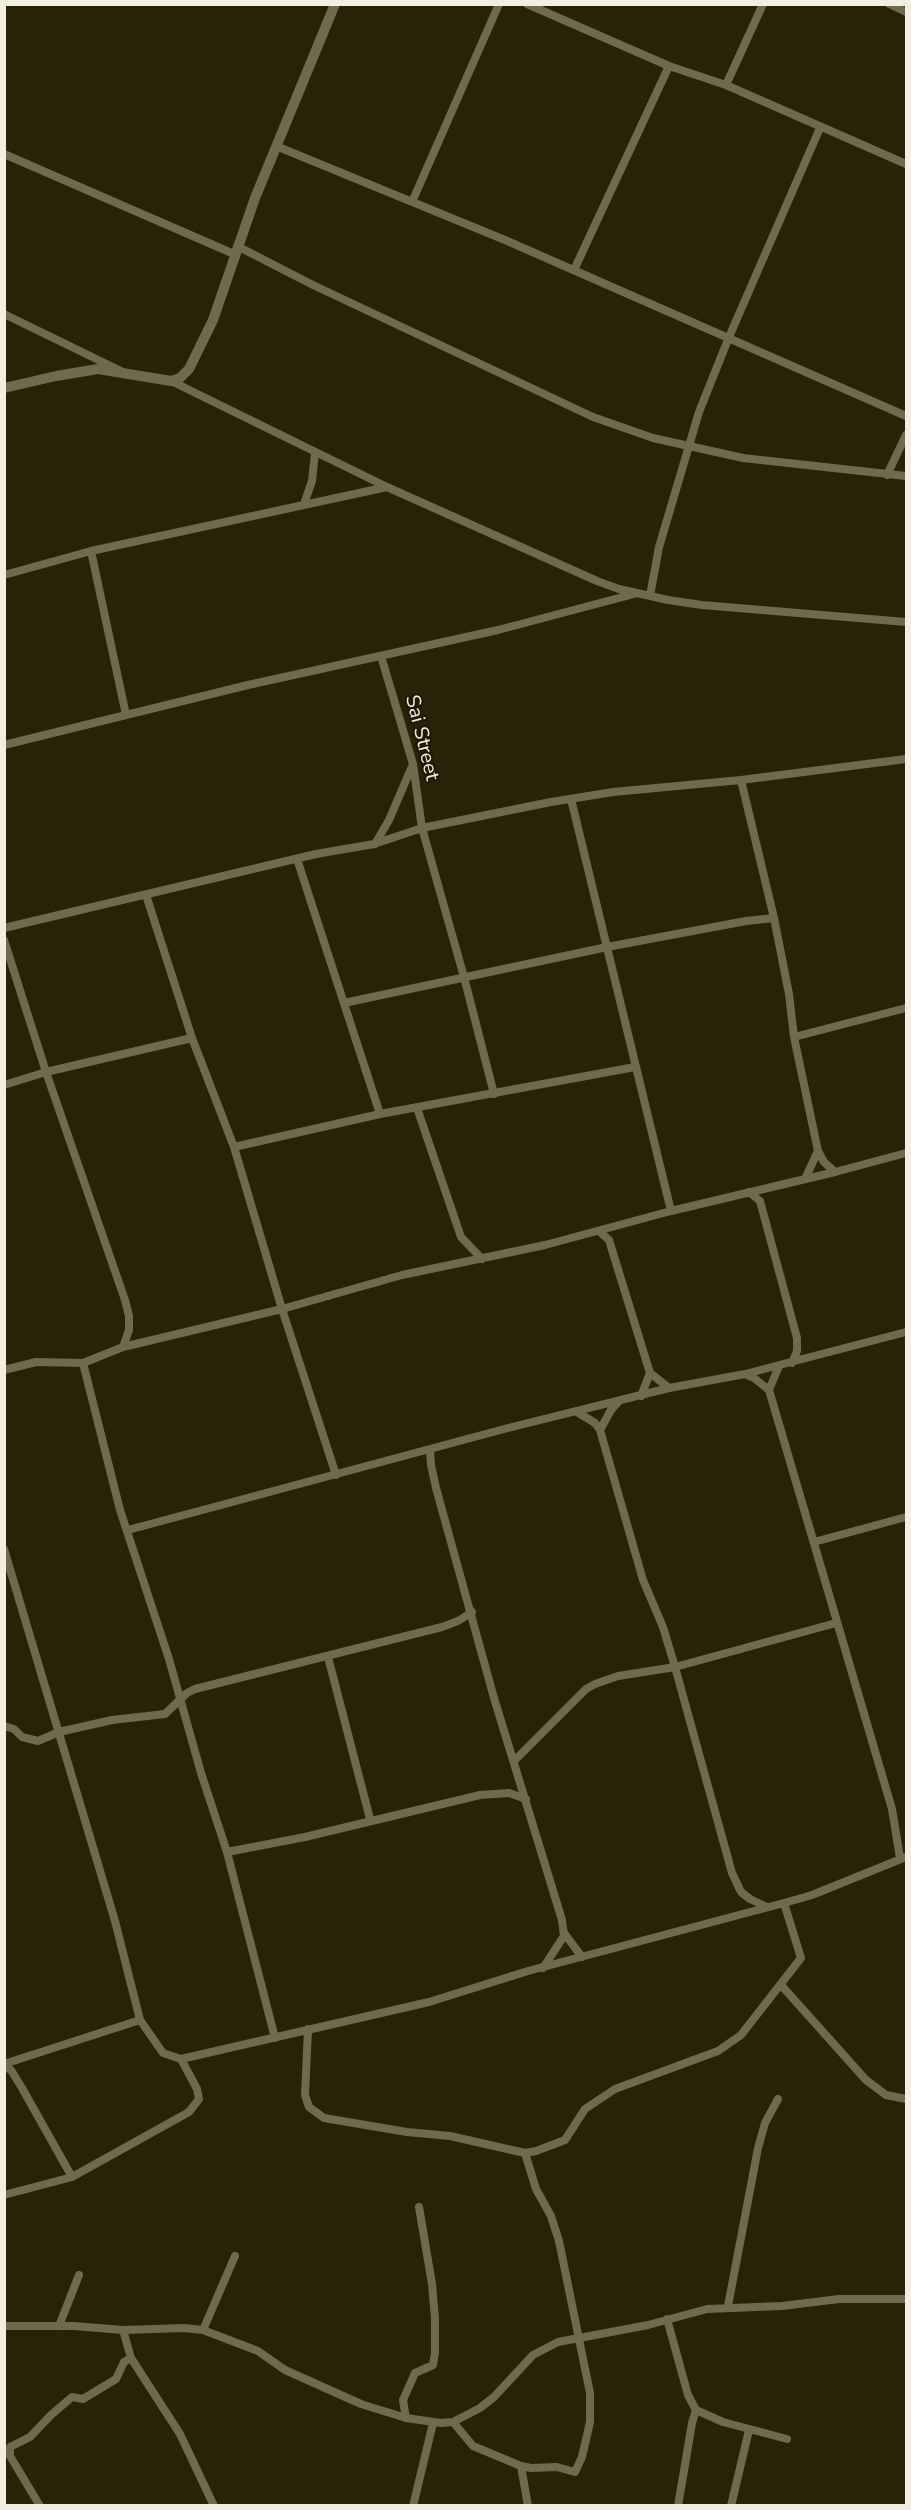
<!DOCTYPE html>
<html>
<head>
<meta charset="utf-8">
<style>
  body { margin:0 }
  #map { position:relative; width:911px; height:2510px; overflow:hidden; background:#282209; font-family:"Nunito Sans",sans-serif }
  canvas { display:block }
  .frame { position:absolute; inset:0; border:6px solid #f3efe0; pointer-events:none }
</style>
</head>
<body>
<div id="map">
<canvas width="911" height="2510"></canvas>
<div class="frame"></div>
</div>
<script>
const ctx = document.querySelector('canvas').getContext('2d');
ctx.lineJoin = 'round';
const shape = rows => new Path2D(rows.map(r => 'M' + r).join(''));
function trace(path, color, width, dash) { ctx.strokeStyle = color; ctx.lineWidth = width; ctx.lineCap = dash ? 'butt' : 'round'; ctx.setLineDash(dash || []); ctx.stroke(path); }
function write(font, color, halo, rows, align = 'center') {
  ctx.font = font + ' "Nunito Sans",sans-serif'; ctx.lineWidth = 4.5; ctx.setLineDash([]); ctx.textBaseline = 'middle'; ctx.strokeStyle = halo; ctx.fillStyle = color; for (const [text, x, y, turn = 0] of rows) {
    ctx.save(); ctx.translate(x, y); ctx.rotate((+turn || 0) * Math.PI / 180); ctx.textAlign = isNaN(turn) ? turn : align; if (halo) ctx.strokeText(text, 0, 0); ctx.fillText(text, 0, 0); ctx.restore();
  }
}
trace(shape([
  [527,4,669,66,726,85,906,164],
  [889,4,906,12],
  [726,85,763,4],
  [276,146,505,240,906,416],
  [4,154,234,254],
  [412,202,499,4],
  [237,246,313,285,593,417,653,438,743,458,906,476],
  [574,270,669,66],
  [4,314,121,371],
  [171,381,387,487,597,581,619,589,668,600,702,605,906,622],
  [887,475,906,435],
  [304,504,312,481,315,453],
  [91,551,126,715],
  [4,575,91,551,387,487],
  [650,596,659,547,699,412,729,337,820,128],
  [381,656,413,764,422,828,464,977,494,1094],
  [4,745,248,685,498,630,634,594],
  [741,780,774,918,789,994,794,1037,818,1151,824,1162,835,1172],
  [571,799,671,1211],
  [375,844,389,820,413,764],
  [297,859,380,1114],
  [146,895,192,1038,234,1147,282,1309,336,1475],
  [4,928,316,854,374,844,422,828,551,802,613,792,741,780,906,759],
  [4,940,46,1072,125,1300,129,1316,129,1330,123,1347],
  [344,1003,607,947,746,921,774,918],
  [794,1037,906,1008],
  [4,1085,46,1072,192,1038],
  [417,1108,461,1237,482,1259],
  [234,1147,380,1114,635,1067],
  [805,1179,818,1151],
  [749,1192,760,1201,797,1338,797,1351,792,1363],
  [599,1231,609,1240,650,1373,669,1388],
  [83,1363,120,1510,169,1659,201,1773,227,1852,275,2038],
  [4,1370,36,1362,83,1363,123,1347,282,1309,402,1275,545,1245,671,1211,835,1172,906,1153],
  [745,1374,906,1332],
  [769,1390,779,1366],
  [641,1396,650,1373],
  [600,1430,611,1410,619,1401],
  [430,1449,431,1465,436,1488,494,1698,562,1920,564,1936,543,1968],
  [128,1530,508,1428,669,1388,745,1374,754,1378,769,1390,892,1809,900,1858],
  [814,1542,906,1517],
  [4,1549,115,1921,140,2020,163,2053,181,2059,429,2002,528,1971,784,1903,812,1895,906,1857],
  [328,1657,370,1819],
  [4,1726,14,1729,22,1737,38,1741,59,1732,112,1720,165,1714,187,1693,195,1689,442,1627,458,1621,472,1612],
  [514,1761,586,1689,595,1684,618,1676,675,1667,663,1627,643,1580,600,1430,595,1423,577,1412],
  [227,1852,305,1837,480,1795,509,1793,526,1799],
  [767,1907,750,1899,741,1892,732,1873,675,1667,836,1623],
  [564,1933,582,1957],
  [781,1985,866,2080,886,2095,906,2099],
  [308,2029,305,2095,309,2107,324,2118,407,2132,450,2136,525,2153,536,2151,565,2140,585,2109,615,2089,718,2051,741,2035,801,1958,784,1903],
  [4,2064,140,2020],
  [4,2066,11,2070,22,2088,72,2177],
  [4,2195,72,2177,189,2112,199,2099,197,2089,181,2059],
  [728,2306,758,2148,765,2123,778,2099],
  [667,2319,688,2395,696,2410,692,2423,678,2506],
  [4,2326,74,2326,123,2330,184,2328,203,2330,258,2351,285,2370,361,2404,406,2418,441,2423,453,2422,480,2408,494,2397,533,2355,558,2342,648,2325,707,2309,782,2306,839,2299,906,2299],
  [59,2326,79,2275],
  [123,2330,131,2358,180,2434,214,2506],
  [203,2330,235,2256],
  [696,2410,723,2422,787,2439],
  [406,2418,403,2400,415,2373,433,2365,435,2353,435,2318,432,2284,419,2207],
  [453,2422,473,2446,521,2466,531,2468,557,2467,575,2472,582,2457,590,2422,590,2393,559,2241,551,2216,536,2189,525,2153],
  [521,2466,528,2506],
  [40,2506,10,2456,10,2447,30,2437,51,2415,72,2397,83,2399,116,2379,124,2362,131,2358],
  [413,2506,433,2423],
  [731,2506,749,2430]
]), '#70694e', 8);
trace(shape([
  [4,388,56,376,98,369,171,381,180,378,189,369,213,320,255,198,335,4]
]), '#70694e', 10);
write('20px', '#f3efe0', '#1f1901', [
  ["Sai Street",421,738,76]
]);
</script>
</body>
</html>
